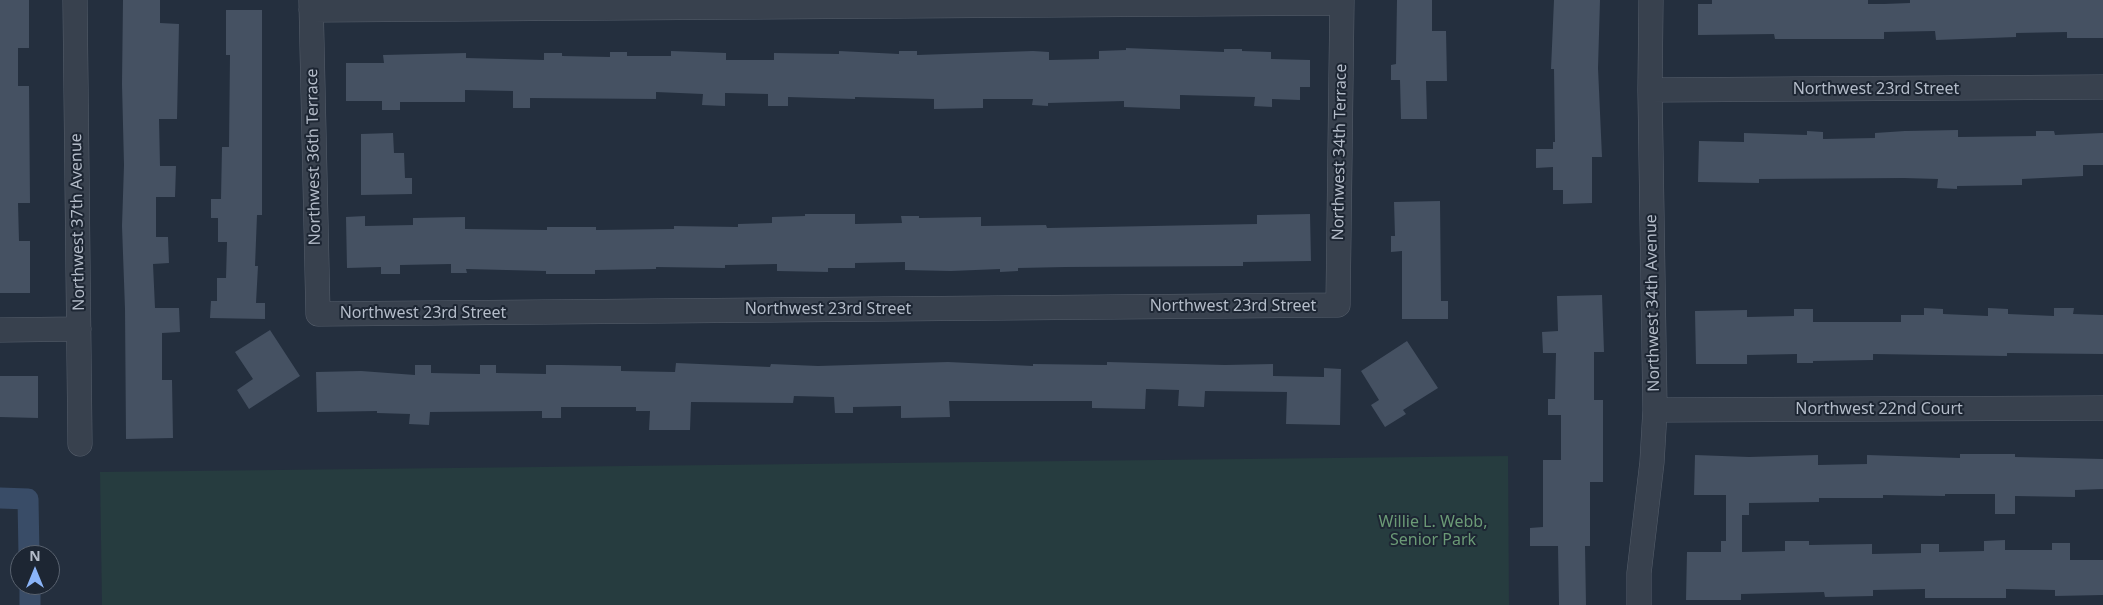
<!DOCTYPE html>
<html>
<head>
<meta charset="utf-8">
<style>
  body { margin:0 }
  #map { position:relative; width:2103px; height:605px; overflow:hidden; background:#242f3e; font-family:"Noto Sans",sans-serif }
  canvas { display:block }
  .north { position:absolute; left:10px; top:545px; width:50px; height:50px; box-sizing:border-box; background:#1d2633; border:1px solid #59626f; border-radius:50%; rotate:0deg; font-size:14px; font-weight:700; line-height:20px; text-align:center; color:#b4bcc9 }
  .north::after { content:''; display:block; margin:auto; width:18px; height:22px; background:#8ab4f8; clip-path:polygon(50% 0,100% 100%,50% 72%,0 100%) }
</style>
</head>
<body>
<div id="map">
<canvas width="2103" height="605"></canvas>
<div class="north">N</div>
</div>
<script>
const ctx = document.querySelector('canvas').getContext('2d');
ctx.lineJoin = 'round';
function paint(path, color) { ctx.fillStyle = color; ctx.fill(path, 'evenodd'); }
const shape = rows => new Path2D(rows.map(r => 'M' + r).join(''));
function trace(path, color, width, dash) { ctx.strokeStyle = color; ctx.lineWidth = width; ctx.lineCap = dash ? 'butt' : 'round'; ctx.setLineDash(dash || []); ctx.stroke(path); }
function write(font, color, halo, rows, align = 'center') {
  ctx.font = font + ' "Noto Sans",sans-serif'; ctx.lineWidth = 4; ctx.setLineDash([]); ctx.textBaseline = 'middle'; ctx.strokeStyle = halo; ctx.fillStyle = color; for (const [text, x, y, turn = 0] of rows) {
    ctx.save(); ctx.translate(x, y); ctx.rotate((+turn || 0) * Math.PI / 180); ctx.textAlign = isNaN(turn) ? turn : align; if (halo) ctx.strokeText(text, 0, 0); ctx.fillText(text, 0, 0); ctx.restore();
  }
}
paint(shape([
  [1508,456,1509,605,102,605,100,472]
]), '#263c3f');
trace(shape([
  [0,498,28,499,29,555],
  [30,585,30,605]
]), '#394c67', 21);
paint(shape([
  [0,0,29,0,29,48,18,48,18,86,29,86,30,203,18,203,19,241,30,241,30,293,0,293],
  [123,0,160,0,160,23,179,24,177,119,159,119,160,166,176,166,175,197,156,197,156,237,168,237,169,263,153,264,155,308,179,308,180,332,162,333,162,380,172,380,173,438,126,439,125,309,122,226,124,165,122,84],
  [1397,0,1432,0,1432,31,1446,31,1447,81,1426,81,1427,119,1401,119,1400,80,1391,80,1391,65,1396,64],
  [1554,0,1600,0,1598,68,1602,157,1592,157,1592,203,1563,204,1563,190,1553,190,1553,167,1536,168,1536,149,1553,149,1553,142,1555,142,1554,69,1551,69],
  [1712,0,1868,0,1868,4,1884,4,1910,3,1910,0,2103,0,2103,38,2067,38,2067,32,2016,33,2016,37,1936,40,1935,31,1884,32,1884,39,1775,39,1774,34,1698,35,1698,4,1712,4],
  [226,10,262,10,262,215,257,215,255,266,258,266,256,303,265,303,265,319,210,318,211,301,217,301,217,278,226,278,227,242,218,242,218,218,211,218,211,199,221,199,222,147,229,147,230,55,226,55],
  [1126,48,1224,52,1224,49,1242,49,1242,51,1271,52,1271,59,1310,60,1310,87,1300,87,1300,100,1272,99,1272,107,1254,106,1255,97,1180,95,1180,109,1124,107,1124,101,1048,103,1048,106,1032,105,1033,99,983,99,983,108,934,109,934,99,855,97,855,99,788,97,788,106,768,106,768,94,725,93,725,106,702,105,703,94,656,92,656,99,530,98,530,108,513,108,513,91,465,90,465,102,400,102,400,110,382,110,382,101,346,101,346,63,384,63,383,55,466,53,466,58,544,60,544,53,562,53,562,56,610,57,610,52,627,52,627,56,671,56,671,51,726,53,726,60,774,60,774,53,839,54,839,51,899,54,899,51,917,51,917,55,1033,51,1049,52,1049,60,1099,59,1099,51,1126,50],
  [1958,130,1958,137,2036,136,2036,131,2054,131,2055,135,2103,133,2103,165,2083,165,2083,176,2022,179,2022,185,1957,186,1957,189,1937,188,1938,179,1904,178,1759,179,1759,183,1698,182,1699,141,1744,142,1744,133,1807,135,1807,131,1823,132,1823,139,1875,138,1875,133,1905,131],
  [393,133,394,153,404,153,405,178,412,178,412,194,361,195,361,134],
  [1440,201,1441,301,1448,301,1448,319,1402,319,1402,251,1391,252,1391,236,1395,236,1394,202],
  [805,214,855,214,855,224,902,223,901,216,919,216,919,218,981,217,981,226,1046,225,1047,228,1257,224,1257,215,1310,214,1311,261,1243,262,1243,266,1066,267,1018,268,1018,271,1000,272,1000,269,951,271,905,270,905,262,855,263,855,268,828,268,828,272,777,271,777,264,725,265,725,268,656,267,656,269,595,270,595,274,546,274,546,271,466,269,467,273,451,273,451,264,400,265,400,274,381,274,381,267,347,268,346,217,365,216,365,226,413,225,413,218,465,217,465,229,547,230,547,227,596,227,596,230,674,229,674,226,738,227,738,224,772,223,772,217,805,216],
  [1602,295,1604,352,1594,352,1594,400,1603,400,1603,482,1590,482,1590,546,1585,546,1586,605,1559,605,1558,546,1530,546,1530,528,1543,527,1543,460,1561,460,1561,415,1548,415,1548,399,1555,399,1556,353,1543,353,1542,332,1558,331,1557,296],
  [1924,308,1943,309,1943,314,1988,316,1988,308,2008,309,2008,314,2054,316,2054,308,2074,308,2073,314,2103,315,2103,354,2007,353,2007,356,1873,354,1873,360,1813,361,1813,363,1797,363,1797,354,1747,355,1747,364,1696,364,1695,311,1747,310,1747,317,1794,316,1794,309,1813,309,1813,322,1901,322,1901,315,1924,315],
  [270,330,300,376,249,409,237,390,253,379,235,352],
  [1407,341,1438,388,1403,410,1406,414,1385,427,1371,405,1379,400,1361,371],
  [948,362,1033,366,1033,364,1107,365,1107,362,1225,365,1273,364,1273,376,1324,377,1324,368,1341,369,1340,425,1286,424,1287,392,1205,391,1204,407,1178,406,1179,390,1146,389,1145,409,1092,408,1092,401,949,401,950,417,901,418,901,406,853,407,853,413,835,413,834,397,794,396,793,403,691,402,690,430,649,430,650,411,636,411,636,407,561,407,561,418,542,418,542,411,430,412,429,425,409,424,410,414,377,413,377,411,317,412,316,372,361,371,415,375,415,365,431,365,431,373,480,374,480,365,496,365,496,373,546,374,546,365,562,365,621,366,621,371,675,372,676,363,770,367,771,364,818,366],
  [0,376,38,376,38,418,0,417],
  [1960,454,2015,454,2015,457,2103,459,2103,489,2075,490,2075,497,2015,496,2015,514,1995,514,1995,494,1945,494,1945,496,1883,495,1883,498,1819,498,1819,502,1749,503,1749,515,1742,515,1742,552,1785,551,1785,541,1809,541,1809,545,1872,544,1872,554,1921,553,1921,544,1939,544,1939,552,1984,551,1984,541,2005,540,2005,550,2052,550,2052,543,2070,543,2070,560,2103,560,2103,595,2055,596,2055,590,2006,589,2006,598,1925,598,1925,589,1873,590,1873,596,1825,597,1824,592,1741,594,1741,600,1686,600,1687,552,1721,552,1721,541,1726,541,1726,495,1694,495,1695,455,1749,457,1818,455,1818,465,1867,464,1867,455,1960,458]
]), '#455162');
const minor = shape([
  [75,0,80,444],
  [311,0,318,314,1338,305,1342,0],
  [311,10,1342,3],
  [1650,90,2103,87],
  [0,330,79,329],
  [1655,410,2103,408],
  [1639,605,1639,573,1652,462,1655,410,1650,90,1651,0]
]);
trace(minor, '#565f6c', 25);
trace(minor, '#38414e', 24);
write('16px', '#b4bcc9', '#1d2633', [
  ["Northwest 23rd Street",1876,89],
  ["Northwest 34th Terrace",1340,152,-89],
  ["Northwest 36th Terrace",314,157,-91],
  ["Northwest 37th Avenue",78,222,-91],
  ["Northwest 34th Avenue",1653,303,-91],
  ["Northwest 23rd Street",1233,306],
  ["Northwest 23rd Street",828,309],
  ["Northwest 23rd Street",423,313],
  ["Northwest 22nd Court",1879,409]
]);
write('16px', '#6b9a76', '#1d2633', [
  ["Willie L. Webb,",1433,522],
  ["Senior Park",1433,540]
]);
</script>
</body>
</html>
